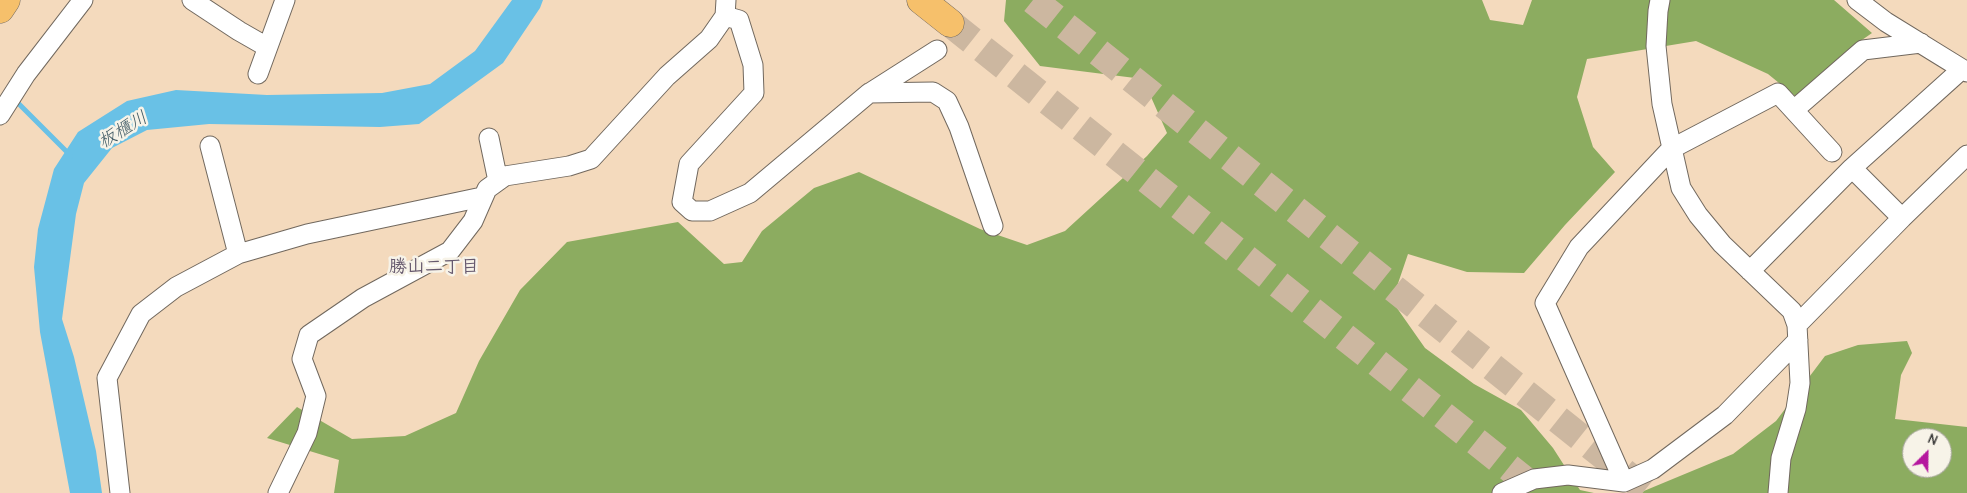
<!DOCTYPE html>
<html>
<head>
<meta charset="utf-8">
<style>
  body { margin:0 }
  #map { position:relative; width:1967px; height:493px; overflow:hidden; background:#f4dabd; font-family:"Comic Neue",sans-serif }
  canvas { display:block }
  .north { position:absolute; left:1902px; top:428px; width:50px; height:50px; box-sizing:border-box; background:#f7f3e8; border:1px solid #a5a39c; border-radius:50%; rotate:23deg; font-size:14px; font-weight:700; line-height:20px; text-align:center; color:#2b2b2b }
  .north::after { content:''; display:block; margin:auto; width:18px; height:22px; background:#b5179e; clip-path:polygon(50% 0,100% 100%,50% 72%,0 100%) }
</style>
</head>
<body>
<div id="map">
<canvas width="1967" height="493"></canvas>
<div class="north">N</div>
</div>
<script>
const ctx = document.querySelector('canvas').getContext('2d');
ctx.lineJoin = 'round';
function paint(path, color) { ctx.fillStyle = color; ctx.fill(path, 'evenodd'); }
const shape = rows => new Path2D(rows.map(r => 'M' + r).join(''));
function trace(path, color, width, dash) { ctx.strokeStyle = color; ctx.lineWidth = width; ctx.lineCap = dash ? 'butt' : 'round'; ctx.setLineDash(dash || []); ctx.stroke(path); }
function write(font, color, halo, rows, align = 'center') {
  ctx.font = font + ' "Comic Neue","Klee One",sans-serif'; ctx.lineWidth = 5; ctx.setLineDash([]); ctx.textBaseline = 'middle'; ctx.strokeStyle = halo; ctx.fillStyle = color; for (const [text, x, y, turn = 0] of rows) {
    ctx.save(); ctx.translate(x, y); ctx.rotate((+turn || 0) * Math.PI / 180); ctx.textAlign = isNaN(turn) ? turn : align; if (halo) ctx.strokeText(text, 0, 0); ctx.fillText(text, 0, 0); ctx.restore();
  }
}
paint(shape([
  [1006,0,1482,0,1490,20,1523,25,1532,0,1834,0,1872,33,1849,49,1795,96,1768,74,1696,41,1587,59,1577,97,1593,147,1615,172,1565,225,1524,273,1467,272,1408,254,1392,301,1425,348,1474,384,1521,410,1553,448,1580,490,1594,493,334,493,339,460,267,438,297,407,352,439,405,436,456,413,479,361,520,290,567,242,678,222,724,264,742,262,762,231,814,188,859,172,980,229,1027,245,1065,231,1147,156,1167,133,1143,79,1040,66,1004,21],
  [1907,341,1912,353,1901,375,1895,419,1967,427,1967,493,1639,493,1733,454,1776,421,1825,356,1858,345],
  [1912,438,1942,438,1942,468,1912,468]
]), '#8cac60');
paint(shape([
  [512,0,543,0,540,8,503,63,419,124,380,127,209,124,147,130,112,148,84,183,76,214,62,319,74,357,96,451,102,493,70,493,40,332,34,267,38,229,54,169,78,132,127,101,176,90,267,95,382,93,430,84,475,51]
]), '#69c1e6');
trace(shape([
  [15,100,71,156]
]), '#69c1e6', 5);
trace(shape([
  [1033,0,1650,493],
  [950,23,1541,493]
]), '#ccb7a0', 28, [28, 14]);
const minor = shape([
  [192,0,239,31,267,47],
  [1660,0,1658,11,1656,46,1662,104,1681,188,1698,215,1722,244,1792,311,1797,325,1800,383,1796,409,1781,458,1778,493],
  [1857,0,1886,22,1967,72],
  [725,16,739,20,753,65,754,93,689,164,682,202,692,211,710,211,750,193,868,94,937,50],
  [258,74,285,0],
  [869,93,933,92,947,101,959,127,993,226],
  [1794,110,1863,50,1921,43],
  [0,115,26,74,83,0],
  [489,138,498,181],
  [210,146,238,254],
  [1852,168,1902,218],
  [1750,271,1852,168,1962,69],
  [1797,325,1902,218,1967,155],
  [1624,482,1545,303,1579,247,1671,149,1778,93,1832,152],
  [120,493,107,378,141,314,176,287,238,254,307,234,482,197],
  [278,493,307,433,316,396,302,359,309,335,363,298,450,251,473,221,487,189,505,176,569,166,591,159,667,76,709,39,725,16,726,0],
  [1502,493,1534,479,1568,475,1624,482,1653,469,1725,415,1798,340]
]);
const primary = shape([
  [0,9,6,0]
]);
const motorway = shape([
  [921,0,950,23]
]);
trace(minor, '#71685e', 21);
trace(primary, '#71685e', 29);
trace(motorway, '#71685e', 29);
trace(minor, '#fff', 19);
trace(primary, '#f6c06b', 28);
trace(motorway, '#f6c06b', 28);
write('italic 18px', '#3e5863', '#f7f3e8', [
  ["板櫃川",123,130,-31]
]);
write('bold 18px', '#66596e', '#f7f3e8', [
  ["勝山二丁目",434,267]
]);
</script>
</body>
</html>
